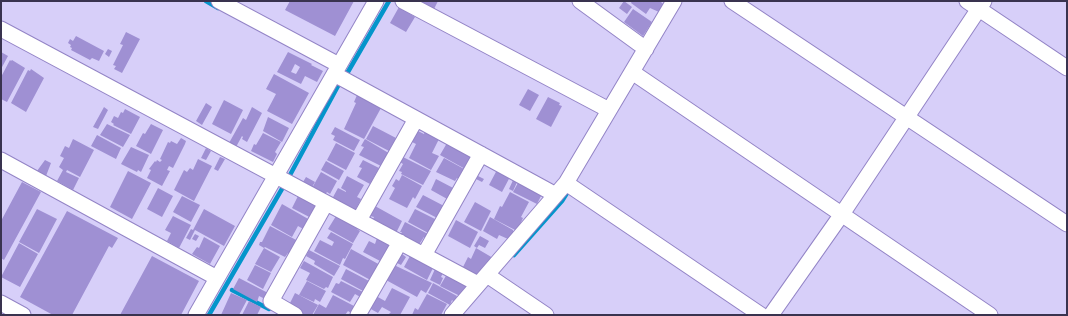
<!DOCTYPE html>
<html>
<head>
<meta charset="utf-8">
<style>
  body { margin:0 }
  #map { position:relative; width:1068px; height:316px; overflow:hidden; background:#d7cff9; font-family:Ubuntu,sans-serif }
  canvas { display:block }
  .frame { position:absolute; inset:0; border:2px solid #39334f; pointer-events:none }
</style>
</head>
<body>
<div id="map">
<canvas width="1068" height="316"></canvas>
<div class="frame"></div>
</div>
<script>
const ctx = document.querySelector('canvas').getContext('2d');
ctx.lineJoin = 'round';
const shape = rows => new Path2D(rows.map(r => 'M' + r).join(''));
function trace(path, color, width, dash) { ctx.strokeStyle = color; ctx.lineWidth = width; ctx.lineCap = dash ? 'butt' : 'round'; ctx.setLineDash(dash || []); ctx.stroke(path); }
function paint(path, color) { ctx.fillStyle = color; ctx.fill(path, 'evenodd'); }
trace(shape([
  [206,1,218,8],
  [514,255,562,201,567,193],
  [232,290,269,309],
  [209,315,290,175,338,86,345,77,389,1]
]), '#0495cb', 4.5);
paint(shape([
  [290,1,354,1,335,36,285,10],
  [423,1,438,1,434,9,422,2],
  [624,1,632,7,627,14,619,8],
  [632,1,660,1,664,5,659,12,650,8,646,14,631,3],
  [399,7,415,17,406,32,390,23],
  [633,9,652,22,643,36,624,22],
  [126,32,140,39,122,73,114,69,116,66,113,65,123,45,120,44],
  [76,36,104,51,99,61,92,58,90,60,71,50,72,48,70,47,71,45,68,43,70,39,73,41],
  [108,49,112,51,109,57,105,54],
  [1,52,8,56,1,69],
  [288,52,312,64,311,65,323,71,317,82,305,76,301,84,277,72],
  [295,64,300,67,296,74,291,72],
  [10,60,11,61,12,60,25,68,7,102,1,99,1,77],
  [31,69,44,78,26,112,11,103,28,70,30,71],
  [274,74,309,93,292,124,267,111,276,94,266,89],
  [528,89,539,95,530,111,519,105],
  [357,95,381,108,364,139,344,129,356,103,354,102],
  [548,97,560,103,559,105,562,106,551,127,536,119],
  [224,100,243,110,231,134,212,124],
  [206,103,212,107,202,125,196,121],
  [104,107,108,110,98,129,93,127],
  [252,107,262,113,247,142,242,139,243,137,242,136,236,147,229,143,243,118,246,120],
  [125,109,140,117,131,134,113,125,114,124,111,122,114,116,118,118,121,112,123,113],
  [268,117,289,128,282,142,263,131],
  [107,124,130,135,123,147,100,135],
  [151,124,163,130,151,154,136,146,143,133,145,134],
  [373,126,396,138,389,151,366,139],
  [335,127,360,140,354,151,333,140,335,136,331,134],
  [418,131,424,134,425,131,439,139,432,153,439,156,431,170,409,158,416,144,412,142],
  [263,133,281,142,275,152,277,154,273,162,251,151,254,144,256,145],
  [97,135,121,148,116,159,91,146],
  [181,138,186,141,185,144,173,168,169,166,167,170,170,171,162,186,147,178,151,170,149,169,155,161,156,162,157,160,160,162,162,160,160,159,168,142,170,143,171,141,177,144],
  [73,139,94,150,80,177,67,170,66,172,79,178,73,190,57,181,63,170,59,167,64,158,60,156,65,146,69,148],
  [365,139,392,155,385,168,359,155,364,147,361,146],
  [336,143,355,153,346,170,327,160],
  [447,143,474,157,467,170,440,155],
  [131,147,149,155,141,172,138,170,137,172,121,164],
  [206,148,211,151,206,160,201,158],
  [220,157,225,159,218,171,214,169],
  [403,157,431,171,423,185,401,174,402,172,399,171,403,164,400,162],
  [444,158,466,170,461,180,457,178,455,181,436,172],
  [198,159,212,166,194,201,174,190,184,170,187,172,190,168,193,170],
  [45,160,51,163,46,176,37,171],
  [363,160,379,168,370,184,357,177,362,168,359,167],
  [326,161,344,171,339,180,321,170],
  [498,168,511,175,502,192,489,185],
  [128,171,151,183,132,219,110,207],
  [321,172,337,181,330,194,327,192,325,195,312,188],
  [402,175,422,186,415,199,413,197,407,208,389,199,395,188,392,186,396,179,399,181],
  [347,176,364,185,357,197,361,199,355,211,332,199,338,188,346,192,346,191,341,188],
  [478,176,484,179,482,182,476,179],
  [306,177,315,182,312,187,303,182],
  [514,178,518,180,513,191,509,189],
  [436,179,457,190,449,200,431,190],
  [519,181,542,194,537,204,513,192],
  [22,182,41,192,4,260,1,258,1,221],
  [158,188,173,196,162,217,147,209],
  [510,192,529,202,521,217,523,218,517,231,494,219,500,206,502,207],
  [423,195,446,207,441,220,416,207],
  [182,196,200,205,191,222,173,212],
  [298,196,316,206,313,219,292,208],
  [475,202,491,211,481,231,464,222],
  [282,204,310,220,305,230,298,226,292,237,271,225],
  [375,206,402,221,396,233,372,221,374,217,370,216],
  [37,209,57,219,39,253,19,242],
  [204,209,235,226,224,246,195,230,190,240,186,238,191,229,193,230],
  [415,209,435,219,431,228,432,235,408,222],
  [67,211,118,238,112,248,109,246,72,315,53,315,20,297],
  [173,216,191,225,179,248,167,241,171,233,165,230],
  [336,216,358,227,357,229,360,231,353,243,328,229],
  [490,217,513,230,513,231,517,233,515,237,511,235,508,239,499,235,497,239,483,231],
  [456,220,478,232,470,248,448,236],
  [405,222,428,234,426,238,424,237,418,246,399,236,402,232,400,232],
  [270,226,285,234,282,240,285,234,298,241,290,254,288,253,285,257,265,247,264,248,259,245,260,242,262,242],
  [331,232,353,244,345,259,343,258,340,265,314,251,320,240,332,246,334,242,327,238],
  [195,234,199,236,196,241,192,239],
  [480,236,489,241,485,248,479,245,477,248,474,246],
  [204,237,220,246,210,264,192,254,197,247,199,248],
  [377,238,391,246,382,262,363,252,369,241,375,244],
  [19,243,38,254,20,287,1,277],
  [264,248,280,257,271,272,255,264],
  [476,248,493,258,479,275,477,274,476,277,462,269,468,257,471,259],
  [351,249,382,266,374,282,343,265],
  [309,250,340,266,334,276,314,264,315,261,306,256],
  [402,254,406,257,401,265,397,263],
  [152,256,199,281,181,315,120,315],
  [410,256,433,268,427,280,404,267],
  [304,261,333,277,328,288,326,287,324,289,306,280,310,273,300,268],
  [255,265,271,273,263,289,247,280],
  [394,265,432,283,426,293,421,290,417,297,386,280],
  [346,269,369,281,363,291,341,279],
  [435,269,443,273,441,277,443,278,440,285,430,280],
  [447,274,467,285,462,297,440,286],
  [239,278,270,294,267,300,259,296,257,302,233,289],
  [307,281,326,291,320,302,315,299,314,302,299,295],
  [341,281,365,293,362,298,355,294,350,302,331,292,336,283,339,284],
  [433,283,457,296,454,302,452,300,450,305,428,293],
  [392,288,410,297,400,315,391,315,389,314,391,312,382,307,378,313,369,308,376,296,385,301],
  [231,293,247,300,239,315,221,315],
  [295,293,318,305,312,315,304,315,288,307],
  [427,294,447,304,441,315,412,315,415,308,418,310],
  [333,295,354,306,351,313,348,311,345,315,313,315,319,304,326,308],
  [249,301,261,307,257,315,242,315]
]), '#9f90d3');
const minor = shape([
  [219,1,339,65],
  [403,1,609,110],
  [580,1,646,49],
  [732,1,1067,224],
  [967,1,1067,68],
  [1,29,478,284],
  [632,72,990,315],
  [334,74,556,195],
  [1,160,217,278],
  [566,183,761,315],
  [359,220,416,119],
  [424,255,481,154],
  [487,275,546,315],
  [1,303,23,315],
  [196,315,376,1],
  [295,315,271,301,326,203],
  [358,315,400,242],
  [452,315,566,183,674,1],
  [771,315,842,214,984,1]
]);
trace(minor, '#9384c6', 17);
trace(minor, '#fff', 15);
</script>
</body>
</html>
